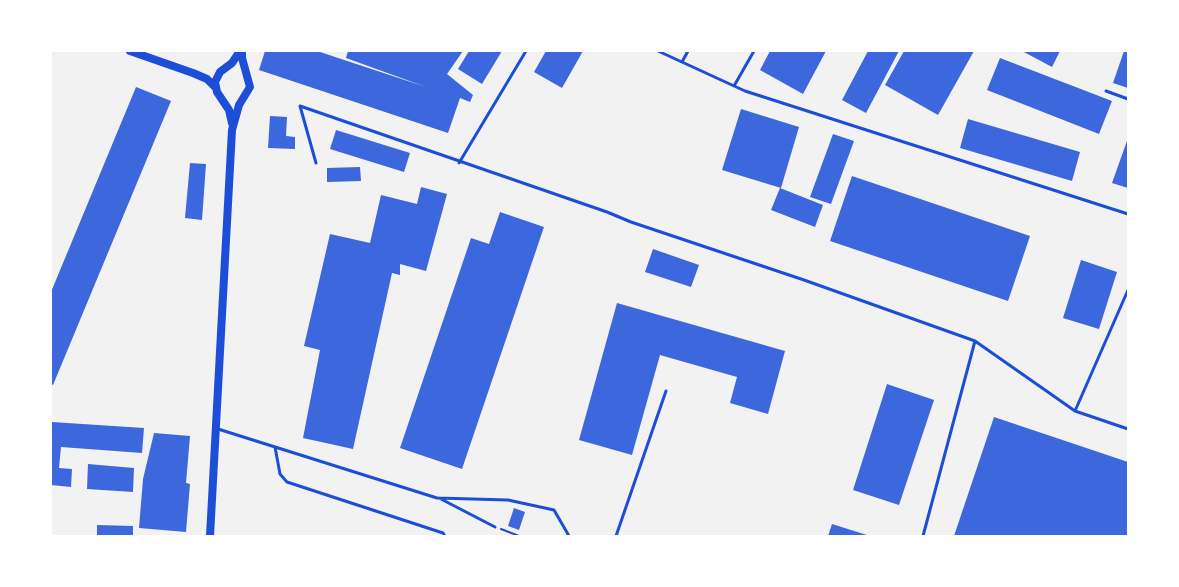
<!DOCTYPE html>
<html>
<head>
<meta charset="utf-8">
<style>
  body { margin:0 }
  #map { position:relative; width:1179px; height:587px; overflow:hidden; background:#f2f2f2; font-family:Rubik,sans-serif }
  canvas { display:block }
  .frame { position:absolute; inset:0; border:52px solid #fff; pointer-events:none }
</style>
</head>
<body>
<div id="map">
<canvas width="1179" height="587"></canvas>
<div class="frame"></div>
</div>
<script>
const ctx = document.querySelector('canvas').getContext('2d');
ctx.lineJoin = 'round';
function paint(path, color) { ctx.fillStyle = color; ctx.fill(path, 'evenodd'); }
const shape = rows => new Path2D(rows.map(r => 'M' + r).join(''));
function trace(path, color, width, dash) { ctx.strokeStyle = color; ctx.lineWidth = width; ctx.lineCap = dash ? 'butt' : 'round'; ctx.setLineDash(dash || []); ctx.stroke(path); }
paint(shape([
  [265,51,317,51,426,87,346,58,348,51,463,51,447,74,473,95,470,102,460,98,448,133,259,70],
  [469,51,502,51,482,84,458,69],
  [546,51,583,51,562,88,534,72],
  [770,51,826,51,803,94,760,70],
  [868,51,899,51,866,113,842,100],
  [904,51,974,51,938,115,885,85],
  [1022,51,1060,51,1052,67],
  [1124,51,1128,51,1128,88,1113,83],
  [1000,58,1112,101,1099,134,987,90],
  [136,87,171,101,53,385,51,384,51,292],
  [741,109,799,127,781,188,722,170],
  [270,116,287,117,286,136,295,137,295,149,268,148],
  [968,119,1080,152,1072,181,960,148],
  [336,130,410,153,404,172,330,149],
  [833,134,854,141,831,204,810,197],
  [1128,138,1128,188,1112,183],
  [190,163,206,164,202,220,185,218],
  [360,167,361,181,327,182,327,168],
  [852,176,1030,236,1008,301,830,241],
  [421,187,447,194,426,271,400,264,400,275,392,273,353,449,303,438,320,350,304,346,330,234,370,243,381,195,417,204],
  [780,188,823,205,815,227,771,210],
  [500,212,544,227,462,469,400,448,471,238,489,244],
  [653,249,699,265,691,287,645,272],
  [1081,260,1117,272,1099,329,1063,318],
  [617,303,785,351,768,414,730,403,737,377,660,355,632,455,579,440],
  [887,384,934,400,899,505,853,490],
  [994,417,1128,462,1128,536,954,536],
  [52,422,144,428,142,453,61,447,59,468,72,469,71,487,51,485],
  [154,433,190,436,186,483,190,484,186,532,139,528,143,479],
  [88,464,134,468,133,492,87,489],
  [514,508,525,512,519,530,508,526],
  [832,524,870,536,828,536],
  [97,525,133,526,133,536,97,536]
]), '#3d67dc');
trace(shape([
  [501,529,519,536]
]), '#1d4ed8', 2);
trace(shape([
  [658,51,745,91,1128,214],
  [682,62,688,51],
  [734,86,754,51],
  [1106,91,1128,99],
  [300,106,607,212,631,222,804,280,975,341],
  [300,106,316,163],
  [459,163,526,51],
  [1075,411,1128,290],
  [218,429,437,498,508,500,554,510,569,536],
  [275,447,280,474,287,482,443,533,445,536],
  [439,498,495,527],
  [616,536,666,391],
  [923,536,975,341,1075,411,1128,429]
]), '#1d4ed8', 3);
trace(shape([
  [130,51,193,73,207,79,215,87],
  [232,123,229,110,217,92,215,82,220,72,232,63,240,51],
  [210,536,232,130,239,105,250,87,242,58,242,51]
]), '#1d4ed8', 8);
</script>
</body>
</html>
